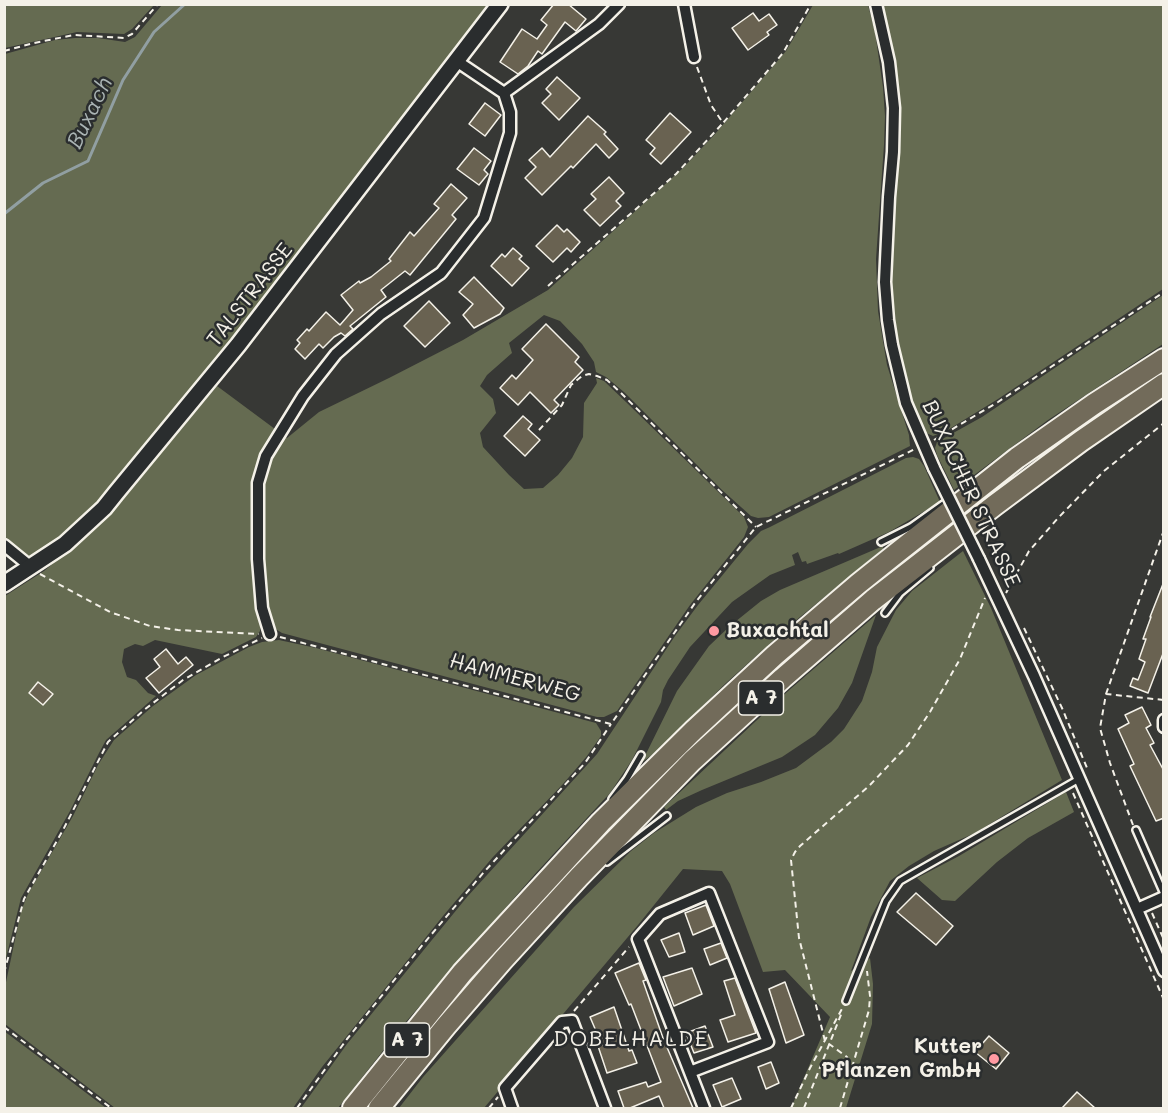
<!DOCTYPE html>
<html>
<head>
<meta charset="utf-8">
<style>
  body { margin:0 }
  #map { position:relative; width:1168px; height:1113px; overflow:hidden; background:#373835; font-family:Mali,sans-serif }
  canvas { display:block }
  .frame { position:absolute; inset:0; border:6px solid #f4f1e8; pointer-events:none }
</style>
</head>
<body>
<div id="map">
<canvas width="1168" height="1113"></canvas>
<div class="frame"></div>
</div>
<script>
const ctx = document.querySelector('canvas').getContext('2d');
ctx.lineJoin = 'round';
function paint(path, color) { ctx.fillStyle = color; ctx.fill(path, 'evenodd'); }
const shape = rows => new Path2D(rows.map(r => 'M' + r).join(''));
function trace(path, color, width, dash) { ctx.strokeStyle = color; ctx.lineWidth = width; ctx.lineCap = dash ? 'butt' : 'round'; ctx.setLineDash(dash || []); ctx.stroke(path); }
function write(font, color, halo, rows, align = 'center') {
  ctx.font = font + ' Mali,sans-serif'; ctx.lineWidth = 5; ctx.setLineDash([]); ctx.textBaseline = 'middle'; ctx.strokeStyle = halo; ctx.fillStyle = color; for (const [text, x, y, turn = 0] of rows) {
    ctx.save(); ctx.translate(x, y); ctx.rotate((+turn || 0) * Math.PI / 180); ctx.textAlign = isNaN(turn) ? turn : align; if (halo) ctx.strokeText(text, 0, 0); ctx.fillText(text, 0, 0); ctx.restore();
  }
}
paint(shape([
  [5,4,154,4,154,5,132,29,124,34,77,32,5,48],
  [162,5,493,5,233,343,96,508,68,534,33,558,28,559,5,540,5,54,55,40,75,38,98,38,125,42,135,37],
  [813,5,868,5,875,32,883,87,885,116,884,145,876,259,878,311,887,365,909,435,910,446,769,517,758,518,751,516,722,490,624,392,606,377,596,372,594,362,582,344,560,321,544,315,509,343,512,353,487,375,480,386,493,399,496,413,480,433,483,447,509,475,524,489,543,488,558,475,572,458,583,437,584,403,597,383,596,378,604,381,626,402,744,517,748,527,744,537,690,605,617,711,604,717,597,717,282,633,274,628,270,624,263,595,260,547,264,469,282,434,287,438,319,412,389,378,463,340,548,290,683,168,715,134,786,51],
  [882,5,1163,5,1163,289,998,399,946,431,933,436,924,432,905,380,896,337,891,300,890,260,899,137,899,106,892,44],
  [1163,295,1163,344,1048,420,954,490,937,455,935,448,937,442,982,417],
  [217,386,279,432,262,461,260,631,256,637,222,654,155,640,143,646,135,644,124,649,122,662,127,677,136,680,148,693,156,696,106,740,99,753,70,811,21,898,5,962,5,596,44,571,91,532,123,498],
  [913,457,919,459,924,466,940,502,889,532,839,554,838,553,807,564,806,561,802,562,798,552,792,555,795,565,770,575,732,602,690,647,668,680,663,690,661,702,632,760,610,793,535,874,404,1024,338,1108,301,1108,347,1044,467,897,597,754,675,636,698,605,748,544,761,531,770,527,906,458],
  [883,546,883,549,794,622,726,683,655,753,642,762,677,691,709,646,730,626,761,601,780,590],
  [963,551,991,608,1062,780,975,833,934,851,909,866,890,881,871,917,851,971,870,958,873,984,872,1024,846,1108,791,1108,830,1017,785,970,763,972,730,884,722,871,683,869,638,925,484,1108,399,1108,423,1077,574,907,631,851,654,833,696,807,727,793,761,782,796,768,831,742,844,729,862,701,872,672,877,647,896,610,912,591],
  [876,615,852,683,838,708,815,735,782,757,702,790,678,801,666,810,664,807,787,692],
  [279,640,316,648,596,723,601,731,601,736,587,756,563,784,493,857,443,916,322,1067,293,1108,115,1108,5,1024,5,987,21,911,28,894,73,816,98,765,114,740,153,706,196,675,249,647,262,642],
  [1066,792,1074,812,1028,838,997,862,955,901,942,900,917,878,959,856],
  [4,1031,56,1070,106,1108,5,1108]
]), '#656b51');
trace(shape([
  [4,214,43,183,88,161,123,80,154,32,185,4]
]), '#919fa2', 3);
const building = shape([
  [554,4,568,4,586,19,576,31,565,22,542,54,538,51,528,66,518,74,500,62,522,29,537,39,547,25,541,20,554,4],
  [753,13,759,21,769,14,777,25,767,32,769,35,748,50,732,28,753,13],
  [557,77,580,98,559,120,542,103,551,94,546,89,557,77],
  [485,103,501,115,485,136,469,124,485,103],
  [670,113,691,132,661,164,650,154,655,148,646,140,670,113],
  [588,116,606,132,604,134,618,149,609,158,596,144,573,168,571,166,542,195,525,178,536,167,529,160,542,148,550,157,588,116],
  [474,148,491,161,484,170,488,174,479,185,457,169,474,148],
  [609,177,624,193,616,201,621,206,600,226,584,210,596,199,591,194,609,177],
  [451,184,467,198,452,215,456,219,410,275,405,271,381,290,386,297,350,326,353,329,345,336,341,333,334,337,323,348,319,344,305,359,295,349,300,343,297,340,307,329,309,331,326,312,340,325,353,310,341,295,359,281,360,283,371,277,391,261,389,259,410,232,414,236,439,208,434,204,451,184],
  [557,225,564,232,567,229,580,242,571,252,567,248,553,262,536,246,557,225],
  [513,248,522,256,519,259,529,268,512,286,491,266,502,254,505,257,513,248],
  [474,277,504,308,500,314,474,328,463,315,473,304,459,292,474,277],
  [429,301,450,323,425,347,404,326,429,301],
  [546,324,579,357,575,362,583,370,554,400,559,405,551,413,530,392,518,405,500,388,512,375,516,379,533,360,522,349,546,324],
  [523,416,532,424,528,429,540,440,525,456,504,436,523,416],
  [1163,584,1164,651,1148,693,1130,686,1133,678,1138,680,1145,662,1139,659,1146,639,1143,639,1151,617,1150,617,1163,584],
  [166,649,178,664,186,657,193,665,159,693,146,678,160,667,154,659,166,649],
  [38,682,53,694,43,705,29,693,38,682],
  [1142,707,1151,725,1146,728,1154,743,1150,745,1164,771,1164,818,1156,821,1130,766,1134,764,1118,729,1129,723,1125,715,1142,707],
  [916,893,953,926,936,945,897,912,916,893],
  [706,905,714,926,693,935,685,913,706,905],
  [679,933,685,952,669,957,661,940,679,933],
  [721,943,727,958,710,965,704,949,721,943],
  [639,963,646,980,643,981,663,1038,693,1108,664,1108,659,1096,630,1108,624,1108,618,1091,646,1082,648,1087,661,1082,631,1004,629,1005,615,973,639,963],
  [692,968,702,994,674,1006,663,977,692,968],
  [735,978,756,1033,728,1042,720,1020,735,1015,724,981,735,978],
  [785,982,804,1035,786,1043,769,989,785,982],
  [614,1007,629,1051,632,1050,637,1063,607,1073,598,1046,602,1045,590,1017,614,1007],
  [705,1026,713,1047,694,1053,686,1033,705,1026],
  [989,1036,1009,1053,996,1069,975,1052,989,1036],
  [771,1062,779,1083,766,1089,758,1067,771,1062],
  [732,1078,741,1099,722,1107,713,1085,732,1078],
  [1077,1092,1095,1108,1062,1108,1077,1092]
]);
paint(building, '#696251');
trace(building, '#f4f1e8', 1.5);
const lane = shape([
  [881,542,911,527,946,502],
  [885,613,900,593,930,568],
  [612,799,627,779,641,755],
  [1136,830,1164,894],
  [607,862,667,816],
  [846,1001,886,901,900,881,1079,779]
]);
const street = shape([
  [684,4,694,57],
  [876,4,889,62,894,108,893,152,889,197,885,282,888,320,892,345,906,403,934,468],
  [504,93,599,24,619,4],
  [4,545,31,567],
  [979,559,1034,676,1164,971],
  [270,634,262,608,258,559,258,483,266,456,303,396,336,354,381,314,441,273,484,218,510,133,510,112,504,93,458,62],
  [1164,720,1164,727],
  [1137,909,1164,897],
  [690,1072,768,1042,709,893,660,914,638,939,704,1108],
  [512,1108,505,1088,562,1022,572,1021,605,1108]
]);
const secondary = shape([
  [4,584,65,544,104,508,116,493,238,345,500,4]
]);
const highway = shape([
  [353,1108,462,973,601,822,694,730,775,655,858,584,898,552,1017,458,1094,404,1164,359],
  [379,1108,446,1026,503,960,579,877,692,761,783,678,873,600,995,505,1081,441,1164,384]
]);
trace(lane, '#f4f1e8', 10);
trace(street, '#f4f1e8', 15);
trace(secondary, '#f4f1e8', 20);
trace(highway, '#f4f1e8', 24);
trace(shape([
  [4,51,34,43,74,35,124,38,132,34,158,4],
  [697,67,711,105,723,123,783,53,811,4],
  [548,286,676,174,723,123],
  [539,430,562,405,571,385,582,376,589,374,597,376,607,380,620,392,756,527],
  [934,440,998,402,1164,292],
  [40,574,110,612,150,626,178,630,259,634],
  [1006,593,1029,551,1059,517,1104,471,1164,423],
  [1024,628,1062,708,1087,768],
  [280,637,611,724,695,603,756,527,915,449],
  [1106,694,1164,530],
  [1073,793,1164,1000],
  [1133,825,1110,763,1100,728,1106,694,1164,700],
  [1152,913,1164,940],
  [4,973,24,899,63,830,108,742,144,710,183,680,221,658,262,638],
  [574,1011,629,947],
  [4,1027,111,1108],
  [851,1071,847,1057,825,1041,799,938,791,860,795,852,800,846,869,786,908,745,930,712,960,659,985,598],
  [297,1108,347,1039,420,948,484,872,585,763,611,724],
  [489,1108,498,1097],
  [791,1108,810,1068,843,1007],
  [804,1108,842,1012],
  [840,1108,869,1010,870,996,867,971]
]), '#f4f1e8', 2, [6, 4.5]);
trace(lane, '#2a2d2e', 5);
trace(street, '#2a2d2e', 10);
trace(secondary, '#2a2d2e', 15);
trace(highway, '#726b5a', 20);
const streetBridge = shape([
  [934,468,979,559]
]);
trace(streetBridge, '#f4f1e8', 15, []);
trace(streetBridge, '#2a2d2e', 10);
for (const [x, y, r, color] of [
  [714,631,6,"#ff9aa2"],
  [994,1059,6,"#ff9aa2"]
]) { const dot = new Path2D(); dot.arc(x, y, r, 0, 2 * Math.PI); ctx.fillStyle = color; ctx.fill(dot); trace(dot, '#2a2d2e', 2); }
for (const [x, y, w] of [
  [761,698,45],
  [407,1040,45]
]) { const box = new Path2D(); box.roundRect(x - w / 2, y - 17, w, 34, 4.5); ctx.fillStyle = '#2a2d2e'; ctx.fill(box); trace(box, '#f4f1e8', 1.5); }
write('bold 20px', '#f4f1e8', null, [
  ["A 7",761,698],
  ["A 7",407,1040]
]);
write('21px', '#f4f1e8', '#2a2d2e', [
  ["TALSTRASSE",250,295,-52],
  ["BUXACHER STRASSE",971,494,65],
  ["HAMMERWEG",515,678,15]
]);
write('bold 21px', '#f4f1e8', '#2a2d2e', [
  ["Buxachtal",726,631],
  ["Kutter",982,1047,"right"],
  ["Pflanzen GmbH",982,1071,"right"]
], 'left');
write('italic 22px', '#aab4b4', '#2a2d2e', [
  ["Buxach",90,113,-64]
]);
ctx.letterSpacing = '1.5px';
write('22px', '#f4f1e8', '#2a2d2e', [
  ["DOBELHALDE",631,1039]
]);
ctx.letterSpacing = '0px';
</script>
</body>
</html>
